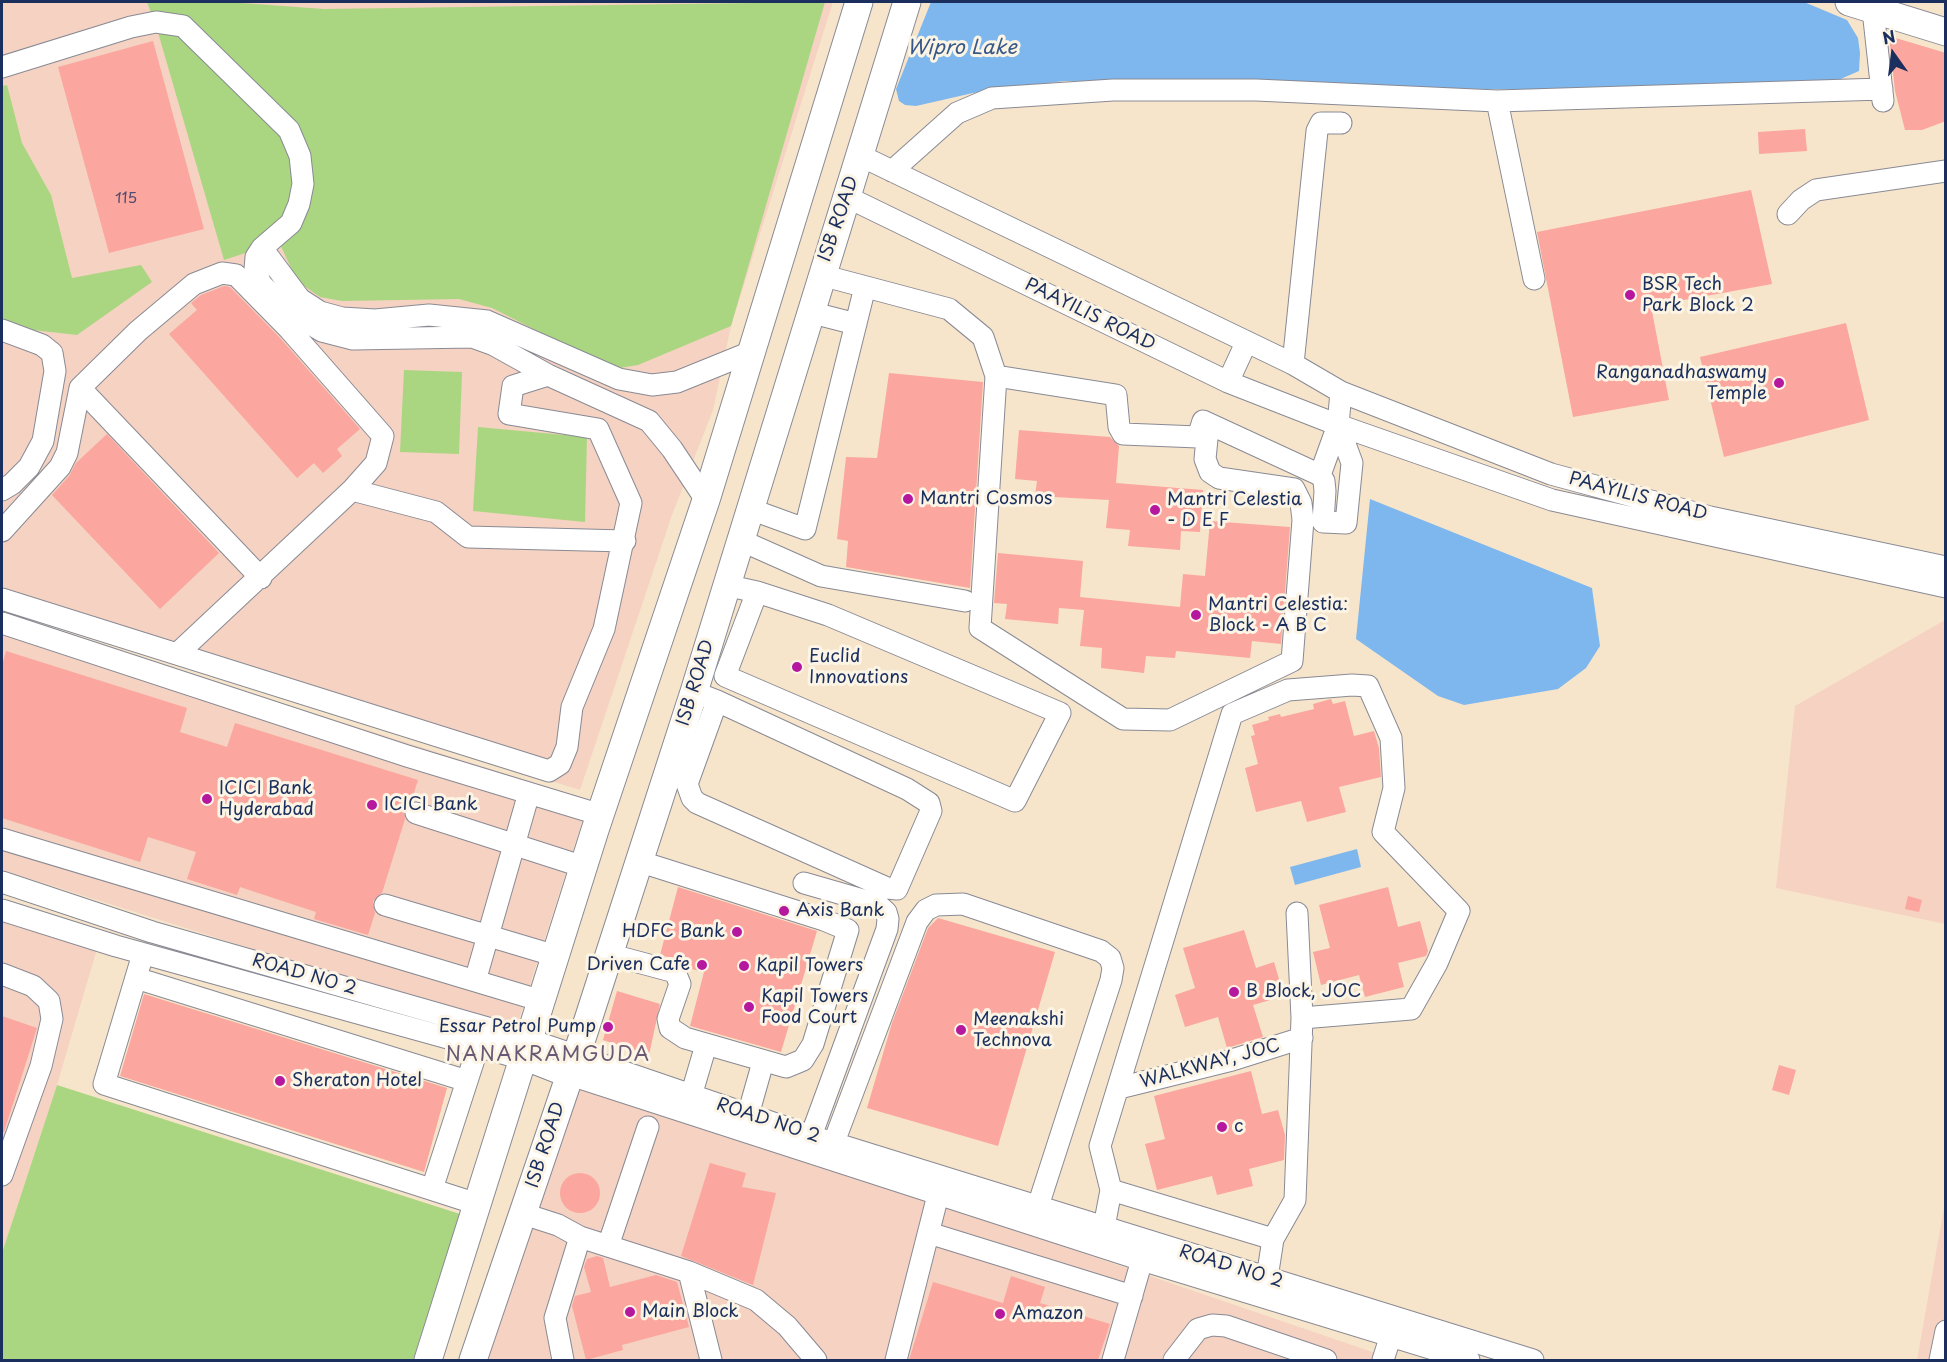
<!DOCTYPE html>
<html>
<head>
<meta charset="utf-8">
<style>
  body { margin:0 }
  #map { position:relative; width:1947px; height:1362px; overflow:hidden; background:#f7e5cb; font-family:"Playpen Sans",sans-serif }
  canvas { display:block }
  .frame { position:absolute; inset:0; border:3px solid #1b2f5e; pointer-events:none }
  .north { position:absolute; left:1863px; top:24px; width:60px; height:60px; -webkit-text-stroke:4px #fcf5e5; paint-order:stroke; rotate:346deg; font-size:16px; font-weight:700; line-height:24px; text-align:center; color:#1b2f5e }
  .north::after { content:''; display:block; margin:auto; width:21px; height:27px; background:#1b2f5e; clip-path:polygon(50% 0,100% 100%,50% 72%,0 100%) }
</style>
</head>
<body>
<div id="map">
<canvas width="1947" height="1362"></canvas>
<div class="frame"></div>
<div class="north">N</div>
</div>
<script>
const ctx = document.querySelector('canvas').getContext('2d');
ctx.lineJoin = 'round';
function paint(path, color) { ctx.fillStyle = color; ctx.fill(path, 'evenodd'); }
const shape = rows => new Path2D(rows.map(r => 'M' + r).join(''));
function trace(path, color, width, dash) { ctx.strokeStyle = color; ctx.lineWidth = width; ctx.lineCap = dash ? 'butt' : 'round'; ctx.setLineDash(dash || []); ctx.stroke(path); }
function write(font, color, halo, rows, align = 'center') {
  ctx.font = font + ' "Playpen Sans",sans-serif'; ctx.lineWidth = 6; ctx.setLineDash([]); ctx.textBaseline = 'middle'; ctx.strokeStyle = halo; ctx.fillStyle = color; for (const [text, x, y, turn = 0] of rows) {
    ctx.save(); ctx.translate(x, y); ctx.rotate((+turn || 0) * Math.PI / 180); ctx.textAlign = isNaN(turn) ? turn : align; if (halo) ctx.strokeText(text, 0, 0); ctx.fillText(text, 0, 0); ctx.restore();
  }
}
paint(shape([
  [2,2,833,2,731,326,713,410,672,515,580,790,2,611],
  [2,615,589,800,515,1032,2,870],
  [1945,620,1945,924,1776,888,1795,706],
  [2,919,97,949,57,1085,2,1253],
  [566,1086,831,1167,1384,1356,1383,1360,475,1360],
  [1945,1202,1945,1360,1917,1360]
]), '#f5d2c2');
paint(shape([
  [147,2,228,2,324,9,825,2,731,326,638,365,613,369,492,308,459,299,342,301,320,297,297,281,279,242,224,260,157,29],
  [7,85,22,143,51,195,72,278,141,265,152,282,77,335,15,328,2,323,2,86],
  [404,370,462,372,459,454,400,452],
  [478,427,587,437,585,522,473,511],
  [57,1085,460,1214,413,1360,2,1360,2,1253]
]), '#abd681');
paint(shape([
  [931,2,1804,2,1847,20,1858,38,1860,53,1859,71,1829,84,1660,92,1427,88,1247,80,1064,81,973,93,916,106,905,105,899,101,896,89],
  [1370,499,1592,588,1600,646,1586,668,1558,689,1464,705,1438,696,1356,639],
  [1357,849,1361,867,1295,885,1290,867]
]), '#7db7ee');
paint(shape([
  [1889,36,1946,53,1946,121,1922,130,1905,130,1895,91],
  [153,41,204,229,109,253,58,67],
  [1805,129,1807,151,1759,154,1758,132],
  [1751,190,1772,284,1651,306,1669,400,1573,417,1537,232],
  [224,286,230,287,281,339,360,429,337,449,342,456,323,473,314,463,297,478,169,334,197,310,191,303,201,295],
  [1846,323,1869,420,1724,457,1700,357],
  [889,373,983,382,970,588,846,567,848,541,837,539,846,457,877,458],
  [1019,430,1110,437,1119,446,1116,483,1203,490,1200,532,1181,531,1180,550,1128,546,1130,530,1106,528,1109,500,1035,496,1037,481,1015,479],
  [107,434,219,553,160,609,52,495,69,476,76,463],
  [1210,521,1290,527,1281,644,1252,641,1250,658,1176,651,1175,658,1146,656,1144,673,1101,668,1102,648,1080,646,1084,610,1059,608,1058,624,1005,619,1007,604,994,603,998,553,1083,561,1080,597,1180,607,1183,574,1205,576],
  [6,651,187,708,180,732,227,747,235,723,418,780,411,802,404,810,405,819,382,893,373,901,375,913,368,935,314,919,316,912,240,887,237,895,187,879,196,852,148,837,140,862,2,818,2,666],
  [1331,699,1333,704,1345,701,1354,736,1374,731,1379,748,1381,777,1339,787,1346,812,1307,822,1301,801,1256,812,1245,768,1258,764,1251,736,1255,735,1252,725,1269,720,1268,717,1280,714,1281,717,1314,709,1313,704],
  [678,887,817,931,781,1052,690,1026,704,972,687,968,678,960,660,955],
  [1388,887,1398,927,1420,921,1428,951,1426,956,1398,963,1404,987,1365,997,1359,975,1321,985,1313,952,1330,948,1319,905],
  [1908,896,1922,900,1919,912,1905,909],
  [938,918,1055,952,998,1146,867,1108,892,1023,928,928],
  [1244,930,1256,968,1274,962,1284,996,1253,1005,1263,1037,1227,1048,1218,1017,1185,1027,1175,995,1195,988,1183,948],
  [617,991,660,1004,649,1055,603,1040],
  [144,994,447,1088,424,1172,120,1076],
  [2,1016,37,1028,4,1132,2,1132],
  [1779,1065,1796,1070,1789,1095,1772,1090],
  [1251,1071,1262,1114,1278,1110,1285,1135,1284,1160,1249,1169,1253,1186,1217,1195,1212,1176,1157,1190,1145,1144,1165,1139,1154,1096],
  [710,1163,746,1173,742,1187,776,1193,753,1285,681,1256],
  '560 1193a20 20 0 1 1 40 0a20 20 0 1 1-40 0Z',
  [597,1256,603,1258,610,1287,656,1275,677,1282,689,1327,622,1345,623,1350,586,1360,572,1306,575,1296,591,1292,584,1267,587,1259],
  [1011,1276,1045,1287,1040,1303,1110,1324,1098,1360,909,1360,933,1282,1003,1303]
]), '#fba69e');
const minor = shape([
  [1873,10,1883,101],
  [2,67,131,27,156,22,183,26,289,130,300,156,303,184,299,204,291,223,262,248,256,257,255,269,261,284,290,312,322,331,353,339,472,337,494,345,548,375,649,421,672,449,706,500],
  [1497,101,1534,279],
  [892,171,957,113,992,98,1113,90,1256,90,1497,101,1882,89],
  [847,197,1228,382,1338,425,1341,392,1293,364,861,156],
  [1788,214,1801,200,1816,190,1946,171],
  [262,248,300,299,320,312,342,318,375,320,429,315,487,321,619,379,652,385,677,382,751,352],
  [821,275,949,309,983,337,996,376],
  [809,312,856,324],
  [2,330,42,345,52,353,55,371,43,441,29,467,12,484,2,490],
  [1293,364,1317,131,1321,123,1341,123],
  [1228,382,1246,343],
  [1341,392,1551,474,1710,517,1946,567],
  [1338,425,1552,500,1946,587],
  [1198,437,1207,439,1205,459,1210,472,1219,478,1294,489,1301,503,1303,520,1292,661,1170,720,1123,719,980,628,996,376,1116,395,1119,427,1123,434,1198,437,1203,421,1320,475,1324,481,1325,491,1323,522,1346,523,1352,463,1338,425],
  [1320,475,1338,425],
  [750,509,805,529,865,287],
  [2,531,60,467,67,453,80,388],
  [740,540,821,576,965,601],
  [261,578,80,388,138,331,194,284,222,273,236,275,290,330,383,436,376,463,352,490],
  [725,585,757,592,828,615,1060,713,1015,801,725,676,757,592],
  [2,599,549,771,560,764,567,747,572,707,604,629,631,503,598,429,509,414,513,386,548,375],
  [2,623,407,756,601,815],
  [177,654,352,490,436,512,468,537,625,541],
  [694,692,717,701,687,784,692,798,697,803,887,888,897,889,931,811,929,803,907,789,717,701],
  [416,813,584,867],
  [2,839,542,1001],
  [2,882,152,932,530,1040,811,1136,1533,1360],
  [804,883,877,904,886,912,888,919,887,929,811,1136],
  [385,905,556,956],
  [2,910,116,946,523,1059,569,1077,580,1078,1142,1260,1469,1360],
  [1297,913,1302,1018],
  [143,954,104,1084,477,1204],
  [608,954,675,972,680,984,668,1019,670,1028,685,1038,786,1067,803,1060,813,1044,848,930,824,920,638,861],
  [2,974,33,986,49,1001,52,1019,41,1066,2,1175],
  [136,978,467,1081],
  [475,981,529,793],
  [1119,1088,1232,1060,1302,1038],
  [691,1096,706,1045],
  [748,1115,763,1062],
  [834,1142,917,922,926,910,936,905,963,904,1101,951,1110,958,1113,968,1111,980,1038,1206],
  [432,1189,478,1047],
  [1111,1190,1273,1239],
  [524,1214,558,1225,580,1237,689,1272,756,1300,787,1326,816,1360],
  [1104,1227,1111,1190,1100,1146,1232,714,1288,690,1352,685,1368,686,1391,738,1394,788,1383,832,1459,911,1437,963,1411,1009,1302,1018,1295,1200,1273,1239,1267,1278],
  [929,1233,1132,1296],
  [608,1246,648,1127],
  [689,1272,711,1360],
  [563,1360,555,1318,580,1237],
  [896,1360,938,1195],
  [1113,1360,1142,1260],
  [1174,1360,1198,1329,1212,1325,1226,1326,1326,1360],
  [1383,1360,1391,1335],
  [1940,1360,1946,1331]
]);
const major = shape([
  [1849,2,1946,32],
  [428,1360,595,830,706,500,859,2],
  [473,1360,576,1057,694,692,907,2]
]);
trace(minor, '#898a94', 23);
trace(major, '#898a94', 29);
trace(minor, '#fff', 21);
trace(major, '#fff', 27);
for (const [x, y, r, color] of [
  [1630,295,6,"#b5179e"],
  [1779,383,6,"#b5179e"],
  [908,499,6,"#b5179e"],
  [1155,510,6,"#b5179e"],
  [1196,615,6,"#b5179e"],
  [797,667,6,"#b5179e"],
  [207,799,6,"#b5179e"],
  [372,805,6,"#b5179e"],
  [784,911,6,"#b5179e"],
  [737,932,6,"#b5179e"],
  [702,965,6,"#b5179e"],
  [744,966,6,"#b5179e"],
  [1234,992,6,"#b5179e"],
  [749,1007,6,"#b5179e"],
  [608,1027,6,"#b5179e"],
  [961,1030,6,"#b5179e"],
  [280,1081,6,"#b5179e"],
  [1222,1127,6,"#b5179e"],
  [630,1312,6,"#b5179e"],
  [1000,1314,6,"#b5179e"]
]) { const dot = new Path2D(); dot.arc(x, y, r, 0, 2 * Math.PI); ctx.fillStyle = color; ctx.fill(dot); trace(dot, '#fcf5e5', 2); }
write('15px', '#534d6e', null, [
  ["115",126,199]
]);
write('18px', '#1b2f5e', '#fcf5e5', [
  ["ISB ROAD",839,219,-71],
  ["PAAYILIS ROAD",1090,315,26],
  ["PAAYILIS ROAD",1638,497,15],
  ["ISB ROAD",696,683,-73],
  ["ROAD NO 2",304,975,16],
  ["WALKWAY, JOC",1210,1064,-15],
  ["ROAD NO 2",768,1121,18],
  ["ISB ROAD",546,1145,-72],
  ["ROAD NO 2",1231,1267,17]
]);
write('18px', '#1b2f5e', '#fcf5e5', [
  ["BSR Tech",1642,285],
  ["Park Block 2",1642,306],
  ["Ranganadhaswamy",1767,373,"right"],
  ["Temple",1767,394,"right"],
  ["Mantri Cosmos",920,499],
  ["Mantri Celestia",1167,500],
  ["- D E F",1167,521],
  ["Mantri Celestia:",1208,605],
  ["Block - A B C",1208,626],
  ["Euclid",809,657],
  ["Innovations",809,678],
  ["ICICI Bank",219,789],
  ["Hyderabad",219,810],
  ["ICICI Bank",384,805],
  ["Axis Bank",796,911],
  ["HDFC Bank",725,932,"right"],
  ["Driven Cafe",690,965,"right"],
  ["Kapil Towers",756,966],
  ["B Block, JOC",1246,992],
  ["Kapil Towers",761,997],
  ["Food Court",761,1018],
  ["Meenakshi",973,1020],
  ["Technova",973,1041],
  ["Essar Petrol Pump",596,1027,"right"],
  ["Sheraton Hotel",292,1081],
  ["c",1234,1127],
  ["Main Block",642,1312],
  ["Amazon",1012,1314]
], 'left');
write('italic 20px', '#385889', '#fcf5e5', [
  ["Wipro Lake",962,48]
]);
ctx.letterSpacing = '1.5px';
write('20px', '#695974', '#fcf5e5', [
  ["NANAKRAMGUDA",548,1055]
]);
ctx.letterSpacing = '0px';
</script>
</body>
</html>
